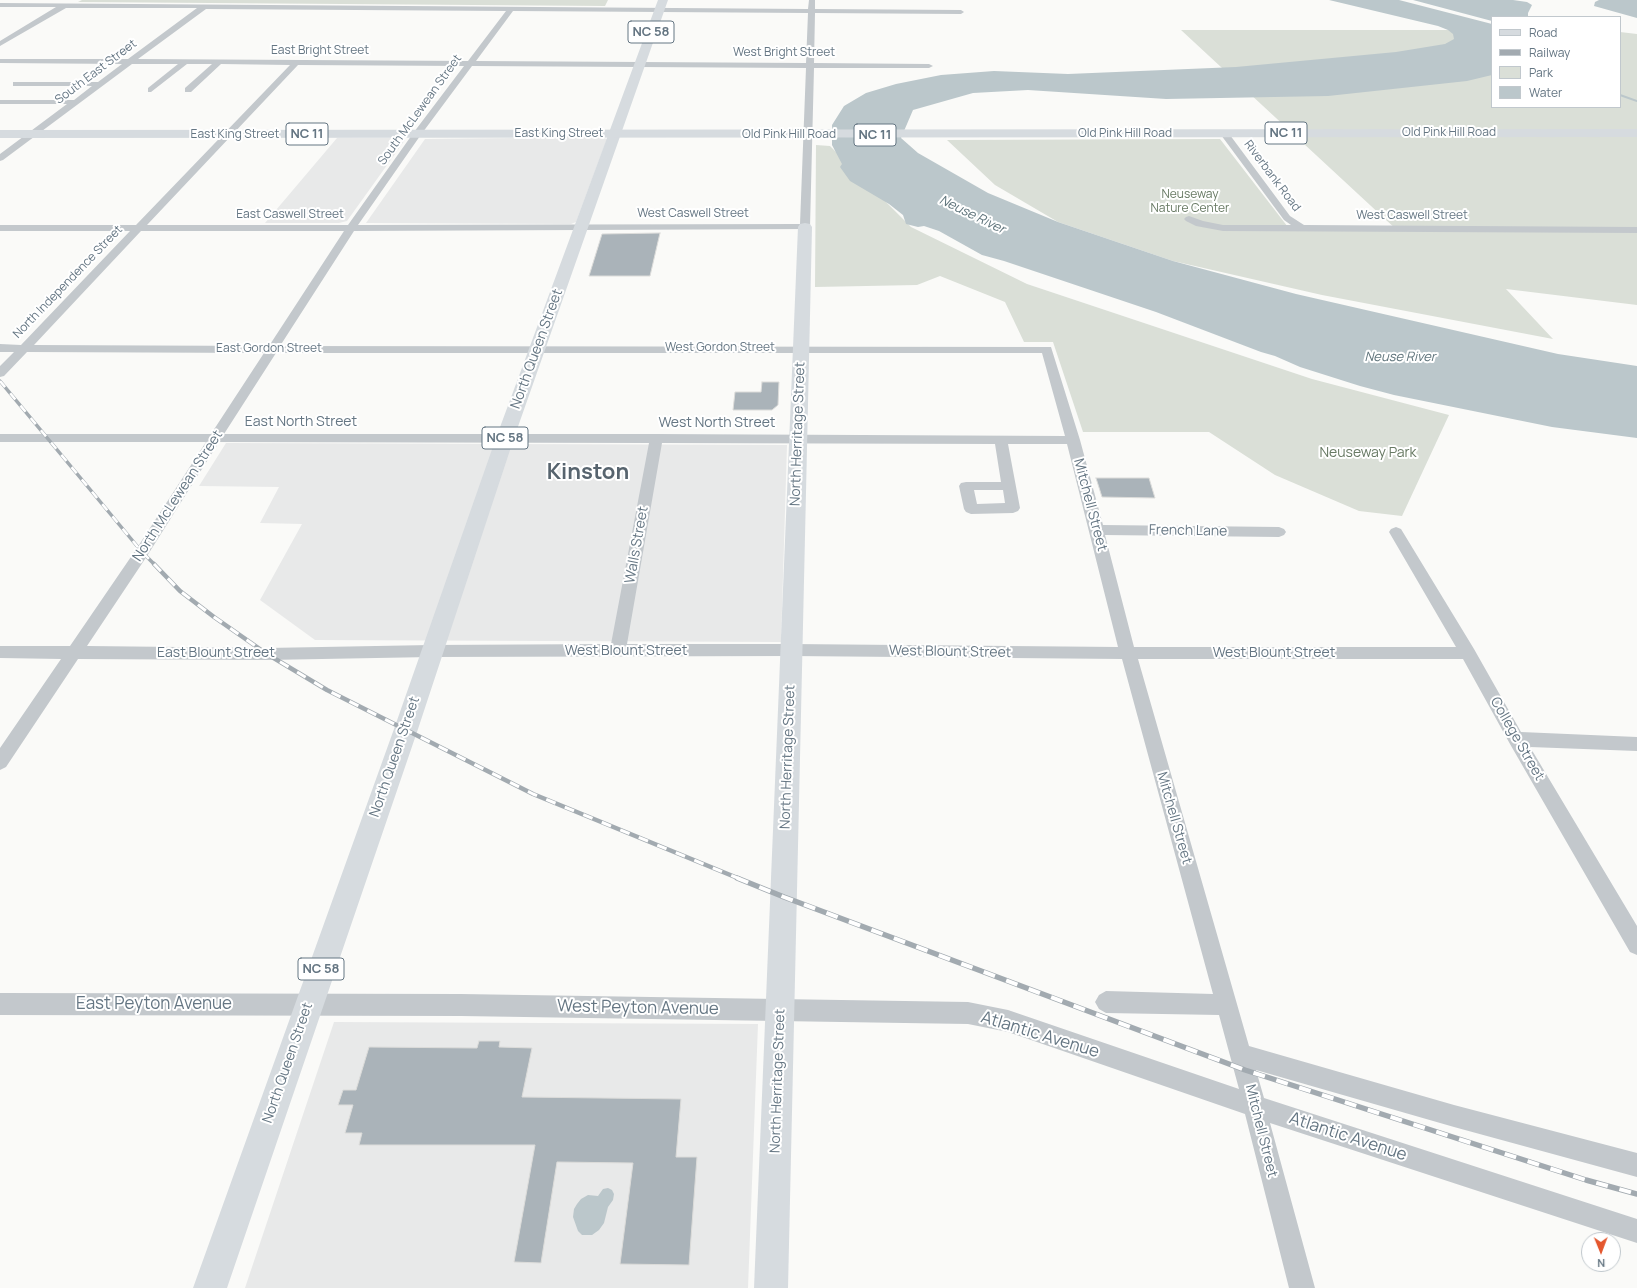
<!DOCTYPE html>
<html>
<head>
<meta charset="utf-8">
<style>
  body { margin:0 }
  #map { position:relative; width:1637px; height:1288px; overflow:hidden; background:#fafaf8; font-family:Manrope,sans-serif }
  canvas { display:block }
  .legend { position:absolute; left:1491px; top:16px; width:130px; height:92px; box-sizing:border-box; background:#fff; border:1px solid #c1c8cd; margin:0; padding:5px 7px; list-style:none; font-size:12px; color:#657683 }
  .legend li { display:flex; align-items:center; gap:8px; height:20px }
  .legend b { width:20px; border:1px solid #c1c8cd }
  .north { position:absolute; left:1581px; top:1232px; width:40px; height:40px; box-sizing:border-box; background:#fff; border:1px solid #c1c8cd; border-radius:50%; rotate:179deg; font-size:11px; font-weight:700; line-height:16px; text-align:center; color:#657683 }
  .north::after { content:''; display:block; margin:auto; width:14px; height:18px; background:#e4572e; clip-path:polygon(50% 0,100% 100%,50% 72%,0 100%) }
</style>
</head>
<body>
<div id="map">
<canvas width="1637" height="1288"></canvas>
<ul class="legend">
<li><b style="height:5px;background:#d6dbdf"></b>Road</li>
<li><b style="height:5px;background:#a2aab0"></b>Railway</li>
<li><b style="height:11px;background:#dadfd7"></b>Park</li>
<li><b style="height:11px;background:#bbc7cb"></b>Water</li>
</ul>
<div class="north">N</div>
</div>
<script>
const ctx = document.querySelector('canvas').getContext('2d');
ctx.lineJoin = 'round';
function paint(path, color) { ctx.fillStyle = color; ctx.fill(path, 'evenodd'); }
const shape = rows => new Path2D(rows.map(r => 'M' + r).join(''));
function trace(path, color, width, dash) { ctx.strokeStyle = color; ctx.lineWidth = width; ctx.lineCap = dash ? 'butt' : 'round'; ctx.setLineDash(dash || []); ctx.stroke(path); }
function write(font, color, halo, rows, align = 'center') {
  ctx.font = font + ' Manrope,sans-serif'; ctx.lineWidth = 4; ctx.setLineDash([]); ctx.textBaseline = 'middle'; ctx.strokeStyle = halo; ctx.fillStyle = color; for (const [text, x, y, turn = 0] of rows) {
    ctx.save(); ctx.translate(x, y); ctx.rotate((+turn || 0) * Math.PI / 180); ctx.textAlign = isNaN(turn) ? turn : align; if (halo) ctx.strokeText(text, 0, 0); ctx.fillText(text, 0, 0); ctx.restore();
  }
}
paint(shape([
  [600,137,607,139,576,222,571,224,366,223,425,139],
  [337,138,405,138,405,140,347,221,339,223,265,223],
  [226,443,787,445,781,642,315,640,260,600,302,524,260,523,279,487,199,486],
  [334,1022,758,1024,748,1288,245,1288]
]), '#e8e9e9');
paint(shape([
  [82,0,608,0,605,6,78,2],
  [1181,30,1492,30,1492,107,1620,107,1620,32,1637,34,1637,305,1506,289,1553,339,1322,295,1173,261,1058,222,995,185,947,140,1220,139,1291,231,1398,231],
  [816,145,830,146,911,227,1027,284,1312,379,1449,415,1402,516,1359,511,1275,475,1209,432,1083,432,1053,342,1024,342,1005,302,940,276,917,285,815,287]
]), '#dadfd7');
paint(shape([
  [1329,0,1399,0,1492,24,1492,75,1467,81,1328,96,1166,99,1028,90,973,93,913,110,901,138,918,153,988,193,1058,222,1173,261,1296,294,1558,354,1637,366,1637,438,1552,427,1394,395,1360,386,1300,367,1275,356,1261,352,1156,312,1004,261,982,255,939,231,924,226,918,227,906,224,903,215,889,204,850,181,840,167,842,164,832,145,832,125,844,106,866,93,896,84,941,75,994,71,1068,74,1236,67,1396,52,1445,44,1454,39,1453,34,1448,30,1438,26],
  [1413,0,1513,0,1527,2,1532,5,1528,13,1528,17,1492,17,1492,21],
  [1599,0,1637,0,1637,18,1594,6,1595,2],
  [608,1188,612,1190,614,1194,613,1200,608,1207,604,1223,599,1230,592,1235,582,1235,578,1231,573,1217,574,1209,577,1204,581,1199,588,1195,598,1196,603,1189]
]), '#bbc7cb');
trace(shape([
  [1620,95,1637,101]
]), '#bbc7cb', 2);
const building = shape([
  [660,233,650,276,589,276,602,234,660,233],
  [762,382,779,382,778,405,772,410,733,410,735,392,761,392,762,382],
  [1096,478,1149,478,1155,498,1102,497,1096,478],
  [479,1041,500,1041,499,1047,532,1048,522,1097,681,1099,676,1157,697,1157,689,1265,620,1264,633,1163,557,1162,541,1263,514,1262,535,1145,359,1145,362,1133,345,1133,353,1105,338,1105,343,1090,356,1090,369,1047,477,1048,479,1041]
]);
paint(building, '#aab3b9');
trace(building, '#dcdcda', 1);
paint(shape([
  [809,0,815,0,815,9,961,10,964,12,961,14,815,13,814,63,929,64,933,66,929,68,814,68,810,227,809,229,354,231,280,346,1051,347,1080,440,1103,525,1279,527,1284,529,1286,532,1284,535,1279,537,1105,535,1134,647,1456,647,1389,532,1391,529,1396,527,1401,529,1474,649,1521,732,1637,737,1637,751,1530,747,1637,926,1637,955,1630,952,1510,744,1463,659,1138,659,1249,1046,1454,1105,1637,1153,1637,1177,1454,1127,1256,1070,1264,1098,1637,1219,1637,1243,1270,1123,1315,1288,1289,1288,1245,1114,1008,1032,968,1024,461,1016,0,1015,0,993,461,994,968,1002,1008,1010,1239,1089,1219,1015,1106,1013,1099,1009,1095,1002,1099,995,1106,991,1213,994,1122,659,791,656,431,657,267,660,78,659,6,767,0,770,0,748,61,659,0,658,0,646,70,646,137,548,206,442,0,442,0,434,211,434,264,353,27,352,4,376,0,377,0,366,14,352,0,352,0,344,21,345,130,231,0,231,0,225,136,225,290,65,221,64,191,92,185,92,185,88,212,64,187,64,151,92,148,92,148,88,178,64,132,64,3,160,0,161,0,154,67,104,0,104,0,100,74,100,92,86,13,86,13,82,98,82,122,64,0,63,0,59,128,59,197,8,66,8,0,46,0,41,56,7,0,7,0,3,808,9,809,0],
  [206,9,506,11,468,61,138,59,206,9],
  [513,11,808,13,806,63,476,61,513,11],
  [298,65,464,66,414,132,348,225,147,225,298,65],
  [472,66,806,68,800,224,358,225,420,136,472,66],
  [141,231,344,231,269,346,34,345,141,231],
  [276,353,1042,353,1065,436,656,434,224,434,276,353],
  [219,442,649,443,611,644,431,645,267,648,87,646,147,556,219,442],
  [662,443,995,444,1001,482,966,482,961,483,959,486,964,509,966,512,971,514,1013,513,1018,511,1020,508,1008,444,1067,444,1118,647,791,644,627,644,662,443],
  [974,490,1003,490,1005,503,977,504,974,490],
  [1224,130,1227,131,1290,216,1304,225,1637,227,1637,233,1223,231,1196,226,1186,221,1184,219,1186,217,1189,216,1203,221,1223,225,1291,225,1284,220,1221,135,1220,133,1224,130]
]), '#c3c8cc');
paint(shape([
  [805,223,810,224,812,227,788,1288,754,1288,798,227,800,224,805,223]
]), '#d6dbdf');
paint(shape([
  [658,0,668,0,514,438,418,729,227,1288,193,1288,394,729,496,438,658,0]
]), '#d6dbdf');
paint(shape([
  [1637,129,1637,137,0,138,0,130,1637,129]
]), '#d6dbdf');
const railFar2 = shape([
  [0,381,142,552,155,565]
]);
const railFar1 = shape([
  [154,564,180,591,214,617,267,654,327,690,533,794,740,879]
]);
const rail = shape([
  [737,878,784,897,1245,1070,1586,1180,1637,1194]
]);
trace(railFar2, '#a2aab0', 3.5);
trace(railFar1, '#a2aab0', 4.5);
trace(rail, '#a2aab0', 5.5);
trace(railFar2, '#fff', 2.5, [8]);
trace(railFar1, '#fff', 3, [10]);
trace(rail, '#fff', 4, [12]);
write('12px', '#657683', '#fff', [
  ["East Bright Street",320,51],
  ["West Bright Street",784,53],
  ["South East Street",96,72,-37],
  ["South McLewean Street",420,110,-54],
  ["Old Pink Hill Road",1449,133],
  ["East King Street",559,134],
  ["Old Pink Hill Road",1125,134],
  ["East King Street",235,135],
  ["Old Pink Hill Road",789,135],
  ["Riverbank Road",1272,176,53],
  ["West Caswell Street",693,214],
  ["East Caswell Street",290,215],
  ["West Caswell Street",1412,216],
  ["North Independence Street",68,282,-46],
  ["West Gordon Street",720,348],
  ["East Gordon Street",269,349]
]);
write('12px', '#687a64', '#fff', [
  ["Neuseway",1190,195],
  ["Nature Center",1190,209]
]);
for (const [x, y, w] of [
  [651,32,46],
  [1286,133,42],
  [307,134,42],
  [875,135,42],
  [505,438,46],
  [321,969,46]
]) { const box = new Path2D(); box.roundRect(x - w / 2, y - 11, w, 22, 3); ctx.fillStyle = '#fff'; ctx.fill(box); trace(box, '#657683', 1); }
write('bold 13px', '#657683', null, [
  ["NC 58",651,32],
  ["NC 11",1286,133],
  ["NC 11",307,134],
  ["NC 11",875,135],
  ["NC 58",505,438],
  ["NC 58",321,969]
]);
write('italic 13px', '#60757c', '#fff', [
  ["Neuse River",972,215,26],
  ["Neuse River",1400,357]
]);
write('14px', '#657683', '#fff', [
  ["North Queen Street",537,349,-70],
  ["East North Street",301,422],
  ["West North Street",717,423],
  ["North Herritage Street",798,434,-88],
  ["North McLewean Street",178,496,-57],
  ["Mitchell Street",1090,505,75],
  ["French Lane",1188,531,1],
  ["Walls Street",637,545,-80],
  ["West Blount Street",626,651],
  ["West Blount Street",950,652,1],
  ["East Blount Street",216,653],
  ["West Blount Street",1274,653],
  ["College Street",1517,739,60],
  ["North Queen Street",395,757,-71],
  ["North Herritage Street",788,757,-88],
  ["Mitchell Street",1174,818,74],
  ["North Queen Street",288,1063,-71],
  ["North Herritage Street",778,1081,-88],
  ["Mitchell Street",1261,1131,76]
]);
write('14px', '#687a64', '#fff', [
  ["Neuseway Park",1368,453]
]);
write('17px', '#657683', '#fff', [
  ["East Peyton Avenue",154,1004],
  ["West Peyton Avenue",638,1008,1],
  ["Atlantic Avenue",1040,1035,17],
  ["Atlantic Avenue",1348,1137,18]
]);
write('bold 22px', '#57646e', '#fff', [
  ["Kinston",588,473]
]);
</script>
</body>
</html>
